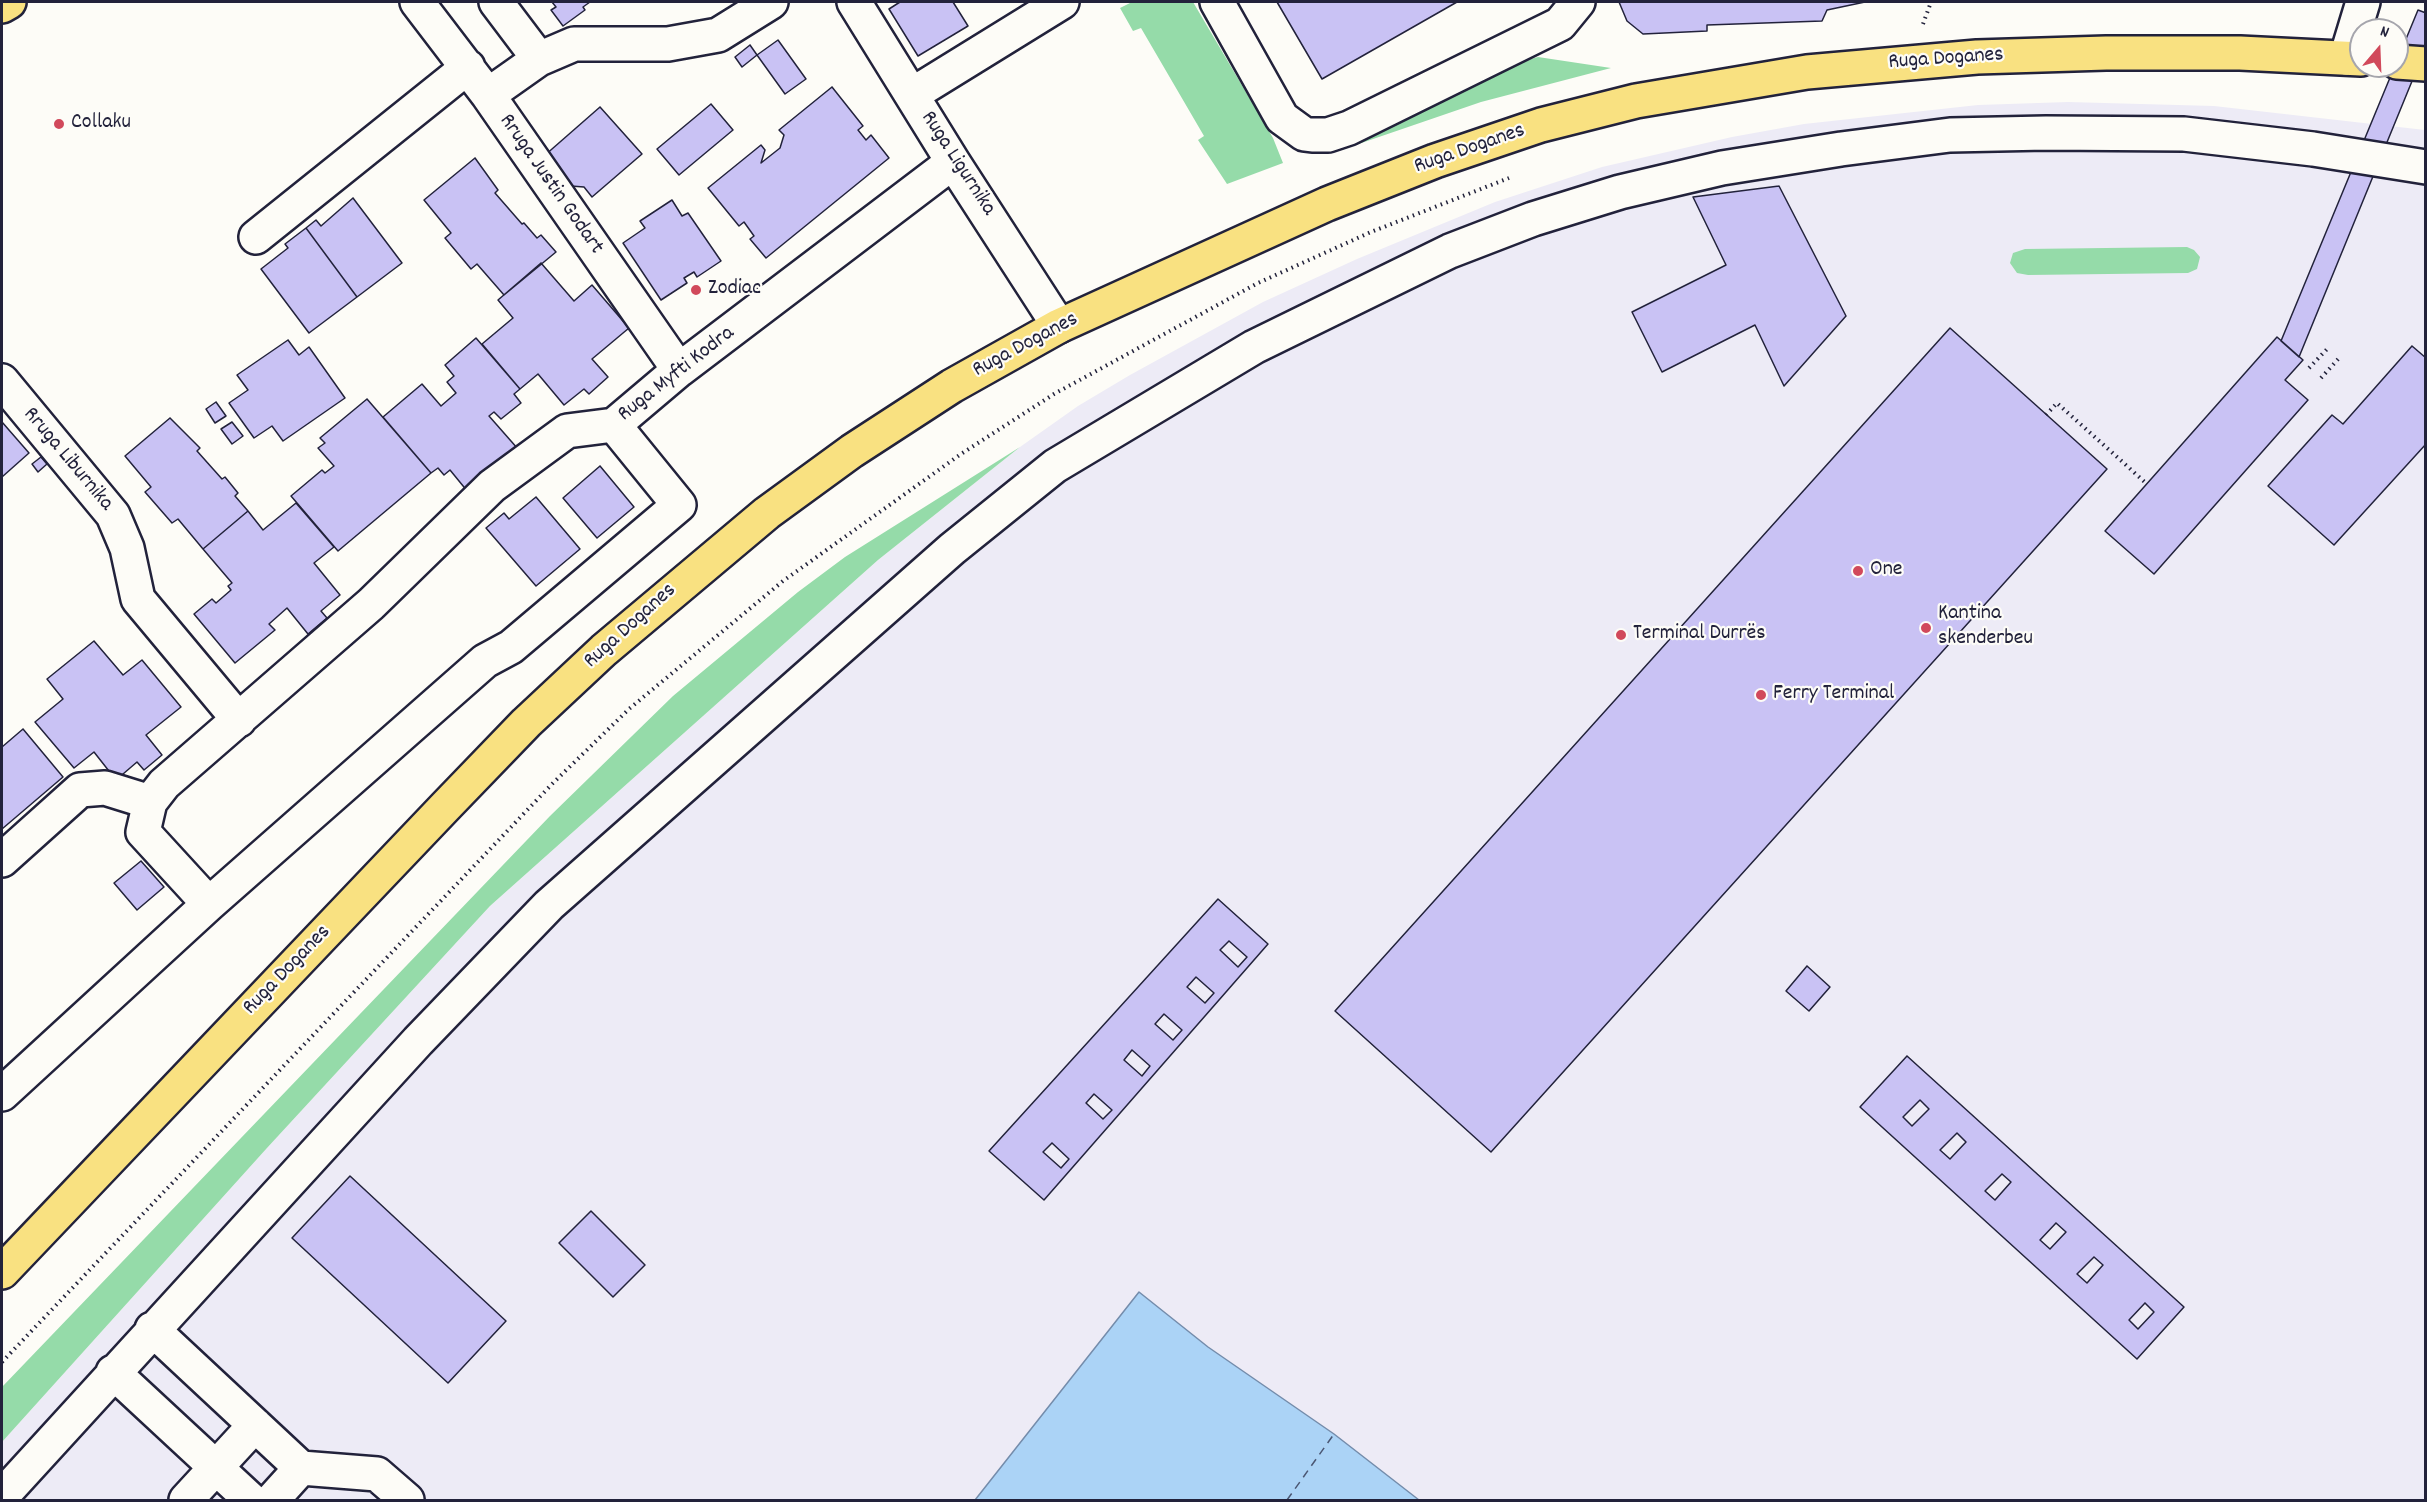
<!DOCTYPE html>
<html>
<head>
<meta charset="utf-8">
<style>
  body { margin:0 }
  #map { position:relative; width:2427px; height:1502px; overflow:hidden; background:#fdfcf7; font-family:Dekko,sans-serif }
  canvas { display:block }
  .frame { position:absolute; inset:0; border:3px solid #22223b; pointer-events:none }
  .north { position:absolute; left:2349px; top:18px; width:60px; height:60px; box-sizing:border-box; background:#fdfcf7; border:2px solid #a5a5ac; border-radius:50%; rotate:19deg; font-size:16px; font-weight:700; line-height:24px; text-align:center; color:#22223b }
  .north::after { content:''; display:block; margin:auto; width:21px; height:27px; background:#d1495b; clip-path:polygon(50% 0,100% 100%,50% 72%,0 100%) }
</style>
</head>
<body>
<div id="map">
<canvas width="2427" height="1502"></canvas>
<div class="frame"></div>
<div class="north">N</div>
</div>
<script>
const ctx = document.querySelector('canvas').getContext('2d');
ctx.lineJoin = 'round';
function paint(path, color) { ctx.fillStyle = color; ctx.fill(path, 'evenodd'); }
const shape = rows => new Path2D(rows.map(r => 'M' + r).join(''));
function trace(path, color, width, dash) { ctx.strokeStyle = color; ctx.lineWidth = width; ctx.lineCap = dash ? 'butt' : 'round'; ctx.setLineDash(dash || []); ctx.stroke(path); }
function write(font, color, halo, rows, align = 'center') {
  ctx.font = font + ' Dekko,sans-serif'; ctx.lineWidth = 4.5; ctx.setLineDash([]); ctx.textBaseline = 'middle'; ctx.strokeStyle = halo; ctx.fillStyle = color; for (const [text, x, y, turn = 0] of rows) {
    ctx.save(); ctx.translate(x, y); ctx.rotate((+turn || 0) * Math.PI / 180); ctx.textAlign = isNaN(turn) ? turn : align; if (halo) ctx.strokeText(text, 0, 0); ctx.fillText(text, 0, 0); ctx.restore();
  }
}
paint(shape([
  [2068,102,2214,106,2425,130,2425,1500,1419,1500,1334,1434,1208,1347,1139,1293,975,1500,2,1500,2,1442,267,1148,490,906,878,560,1020,447,1078,406,1130,375,1263,302,1357,259,1495,202,1602,167,1732,137,1804,124,1978,105]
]), '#edebf6');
paint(shape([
  [1132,2,1193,2,1273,138,1283,163,1227,184,1198,140,1204,136,1141,28,1133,31,1120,8],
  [1538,57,1611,68,1481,102,1341,150,1336,144,1502,67],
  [2187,247,2194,250,2200,257,2197,269,2188,273,2028,275,2017,273,2010,263,2013,253,2025,249],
  [1020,447,878,560,490,906,267,1148,2,1442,2,1387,550,816,673,696,798,592,845,557]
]), '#95dba9');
const water = shape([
  [1139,1292,1208,1347,1334,1434,1419,1500,975,1500,1139,1292]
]);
paint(water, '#abd3f6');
trace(water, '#748cab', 1.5);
trace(shape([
  [1287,1500,1334,1434]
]), '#4b5773', 1.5, [8, 6]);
const building = shape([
  [552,2,590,2,583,7,585,10,563,26,551,10,556,7,552,2],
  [900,2,953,2,968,26,918,56,889,9,900,2],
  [1277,2,1457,2,1322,79,1277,2],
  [1619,2,1865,2,1827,10,1822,21,1707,25,1707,31,1643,34,1627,21,1619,2],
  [2418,10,2426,13,2426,47,2299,357,2281,341,2418,10],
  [778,40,806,79,785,94,757,55,778,40],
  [750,45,757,55,742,67,735,57,750,45],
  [832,87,863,126,858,130,866,140,871,135,889,158,766,258,750,239,754,236,744,222,739,226,708,188,761,145,765,150,761,163,780,148,784,135,779,130,832,87],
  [711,104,733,130,679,175,657,149,711,104],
  [600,107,642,154,592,197,584,187,571,186,544,156,600,107],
  [475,158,498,190,495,193,522,224,524,223,537,238,541,235,556,252,504,295,477,264,471,269,445,238,451,233,424,200,475,158],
  [1779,186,1846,316,1784,386,1755,325,1662,372,1632,312,1726,265,1693,197,1779,186],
  [353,198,402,263,357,297,306,228,316,220,321,226,353,198],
  [672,200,682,216,688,213,721,261,697,277,694,272,684,278,687,283,661,300,623,243,645,228,640,221,672,200],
  [306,228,357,297,309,333,261,269,288,248,285,244,306,228],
  [541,263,574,301,592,285,629,328,592,359,608,377,589,394,584,389,564,405,538,374,520,389,482,344,513,318,498,300,541,263],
  [1950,328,2107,469,1491,1152,1335,1011,1950,328],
  [2277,337,2303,360,2285,380,2308,400,2154,574,2105,531,2277,337],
  [476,338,520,389,514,394,521,403,501,419,494,412,489,416,518,449,468,492,450,470,444,475,438,468,431,473,383,417,422,384,441,406,456,393,447,382,454,376,445,365,476,338],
  [288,340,299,355,309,347,345,398,283,441,272,426,254,438,229,403,248,390,237,375,288,340],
  [2412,346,2426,358,2426,444,2334,545,2268,486,2332,415,2343,424,2412,346],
  [367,399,431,473,338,551,291,496,322,470,325,473,334,466,318,448,325,443,320,438,367,399],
  [216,402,226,416,215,423,206,409,216,402],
  [170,418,200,448,197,451,222,479,225,477,238,493,235,496,248,511,203,549,178,519,172,523,145,492,151,487,125,456,170,418],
  [2,422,29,453,2,477,2,422],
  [232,422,243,436,232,444,221,429,232,422],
  [41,457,47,464,38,472,32,464,41,457],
  [600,466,634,507,597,538,563,498,600,466],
  [536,497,580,549,536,586,486,528,504,513,509,519,536,497],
  [296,503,334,547,314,563,340,595,321,611,327,618,308,634,287,608,269,624,275,630,235,663,194,614,212,599,216,603,231,590,228,586,232,583,203,549,248,511,263,530,296,503],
  [94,641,123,675,142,660,181,707,146,735,162,755,144,770,137,762,116,780,94,752,74,768,35,722,63,699,47,679,94,641],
  [23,729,63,777,2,829,2,747,23,729],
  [141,861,164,887,137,910,114,883,141,861],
  [1218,899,1268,944,1044,1200,989,1151,1218,899],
  [1229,941,1247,957,1238,967,1220,950,1229,941],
  [1807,966,1830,987,1809,1011,1786,991,1807,966],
  [1196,977,1214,993,1205,1003,1187,987,1196,977],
  [1164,1014,1182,1030,1173,1040,1155,1024,1164,1014],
  [1132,1050,1150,1066,1142,1076,1124,1060,1132,1050],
  [1907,1056,2184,1307,2137,1359,1860,1107,1907,1056],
  [1094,1094,1112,1110,1103,1119,1086,1103,1094,1094],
  [1920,1100,1929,1109,1912,1126,1903,1117,1920,1100],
  [1957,1133,1966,1142,1950,1159,1940,1150,1957,1133],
  [1052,1143,1069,1159,1061,1168,1043,1152,1052,1143],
  [2002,1174,2011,1182,1995,1200,1985,1191,2002,1174],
  [350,1176,506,1321,448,1383,292,1238,350,1176],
  [591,1211,645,1265,613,1297,559,1243,591,1211],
  [2056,1223,2066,1232,2050,1249,2040,1240,2056,1223],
  [2094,1257,2103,1265,2087,1283,2077,1274,2094,1257],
  [2145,1303,2154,1312,2138,1329,2129,1320,2145,1303]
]);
paint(building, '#c9c2f4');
trace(building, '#22223b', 1.5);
const minor = shape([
  [417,2,488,95,679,370],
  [496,2,539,59],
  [854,2,953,162,1059,326],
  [1217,2,1282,118,1304,134,1312,135,1328,135,1349,128,1560,24,1578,2],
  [2346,58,2363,2],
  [913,94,1062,2],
  [488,95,539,59,574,44,668,44,718,35,771,2],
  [256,237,468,67],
  [2,381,113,515,127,548,138,599,239,720],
  [2,860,80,790,105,788,150,802],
  [209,904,143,832,150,802,164,784,371,604,492,486,567,431,614,425,679,370,953,162],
  [2,1094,209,904,485,661,511,647,679,505,614,425],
  [152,1329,301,1468,377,1474,407,1500],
  [113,1372,251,1500],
  [2,1496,418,1041,549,905,952,549,1055,466,1254,347,1450,251,1533,219,1620,192,1722,168,1841,149,1950,135,2046,133,2184,134,2313,149,2426,167],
  [186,1500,255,1425],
  [272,1500,301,1468]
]);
const major = shape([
  [2,6,9,2],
  [2397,62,2426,64],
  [2,1272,445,807,526,723,604,650,767,513,852,451,952,386,1059,326,1327,204,1435,161,1541,125,1636,101,1807,72,1977,57,2106,53,2240,53,2361,59]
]);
trace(minor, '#22223b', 38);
trace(major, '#22223b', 38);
trace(shape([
  [1923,24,1931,2],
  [2309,368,2329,347],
  [2321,378,2340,357],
  [2046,415,2057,403,2147,484],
  [2,1362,552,784,629,709,783,581,961,454,1054,394,1258,283,1371,232,1509,178]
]), '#22223b', 4, [1.5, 4.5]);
trace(minor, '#fdfcf7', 33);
trace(major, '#f9e181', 33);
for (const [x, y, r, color] of [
  [59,124,6,"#d1495b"],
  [696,290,6,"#d1495b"],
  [1858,571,6,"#d1495b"],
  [1926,628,6,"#d1495b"],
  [1621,635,6,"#d1495b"],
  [1761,695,6,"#d1495b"]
]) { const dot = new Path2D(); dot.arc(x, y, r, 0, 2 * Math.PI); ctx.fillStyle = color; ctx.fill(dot); trace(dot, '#fdfcf7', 2); }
write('22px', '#22223b', '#fdfcf7', [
  ["Ruga Doganes",1946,60,-4],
  ["Ruga Doganes",1470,150,-19],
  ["Ruga Ligurnika",957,164,57],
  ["Rruga Justin Godart",550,185,55],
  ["Ruga Doganes",1026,346,-28],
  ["Ruga Myfti Kodra",677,375,-38],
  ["Rruga Liburnika",67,460,50],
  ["Ruga Doganes",631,627,-42],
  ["Ruga Doganes",288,971,-46]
]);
write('22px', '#22223b', '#fdfcf7', [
  ["Collaku",71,124],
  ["Zodiac",708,290],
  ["One",1870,571],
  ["Kantina",1938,615],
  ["skenderbeu",1938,640],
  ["Terminal Durrës",1633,635],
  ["Ferry Terminal",1773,695]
], 'left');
</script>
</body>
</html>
